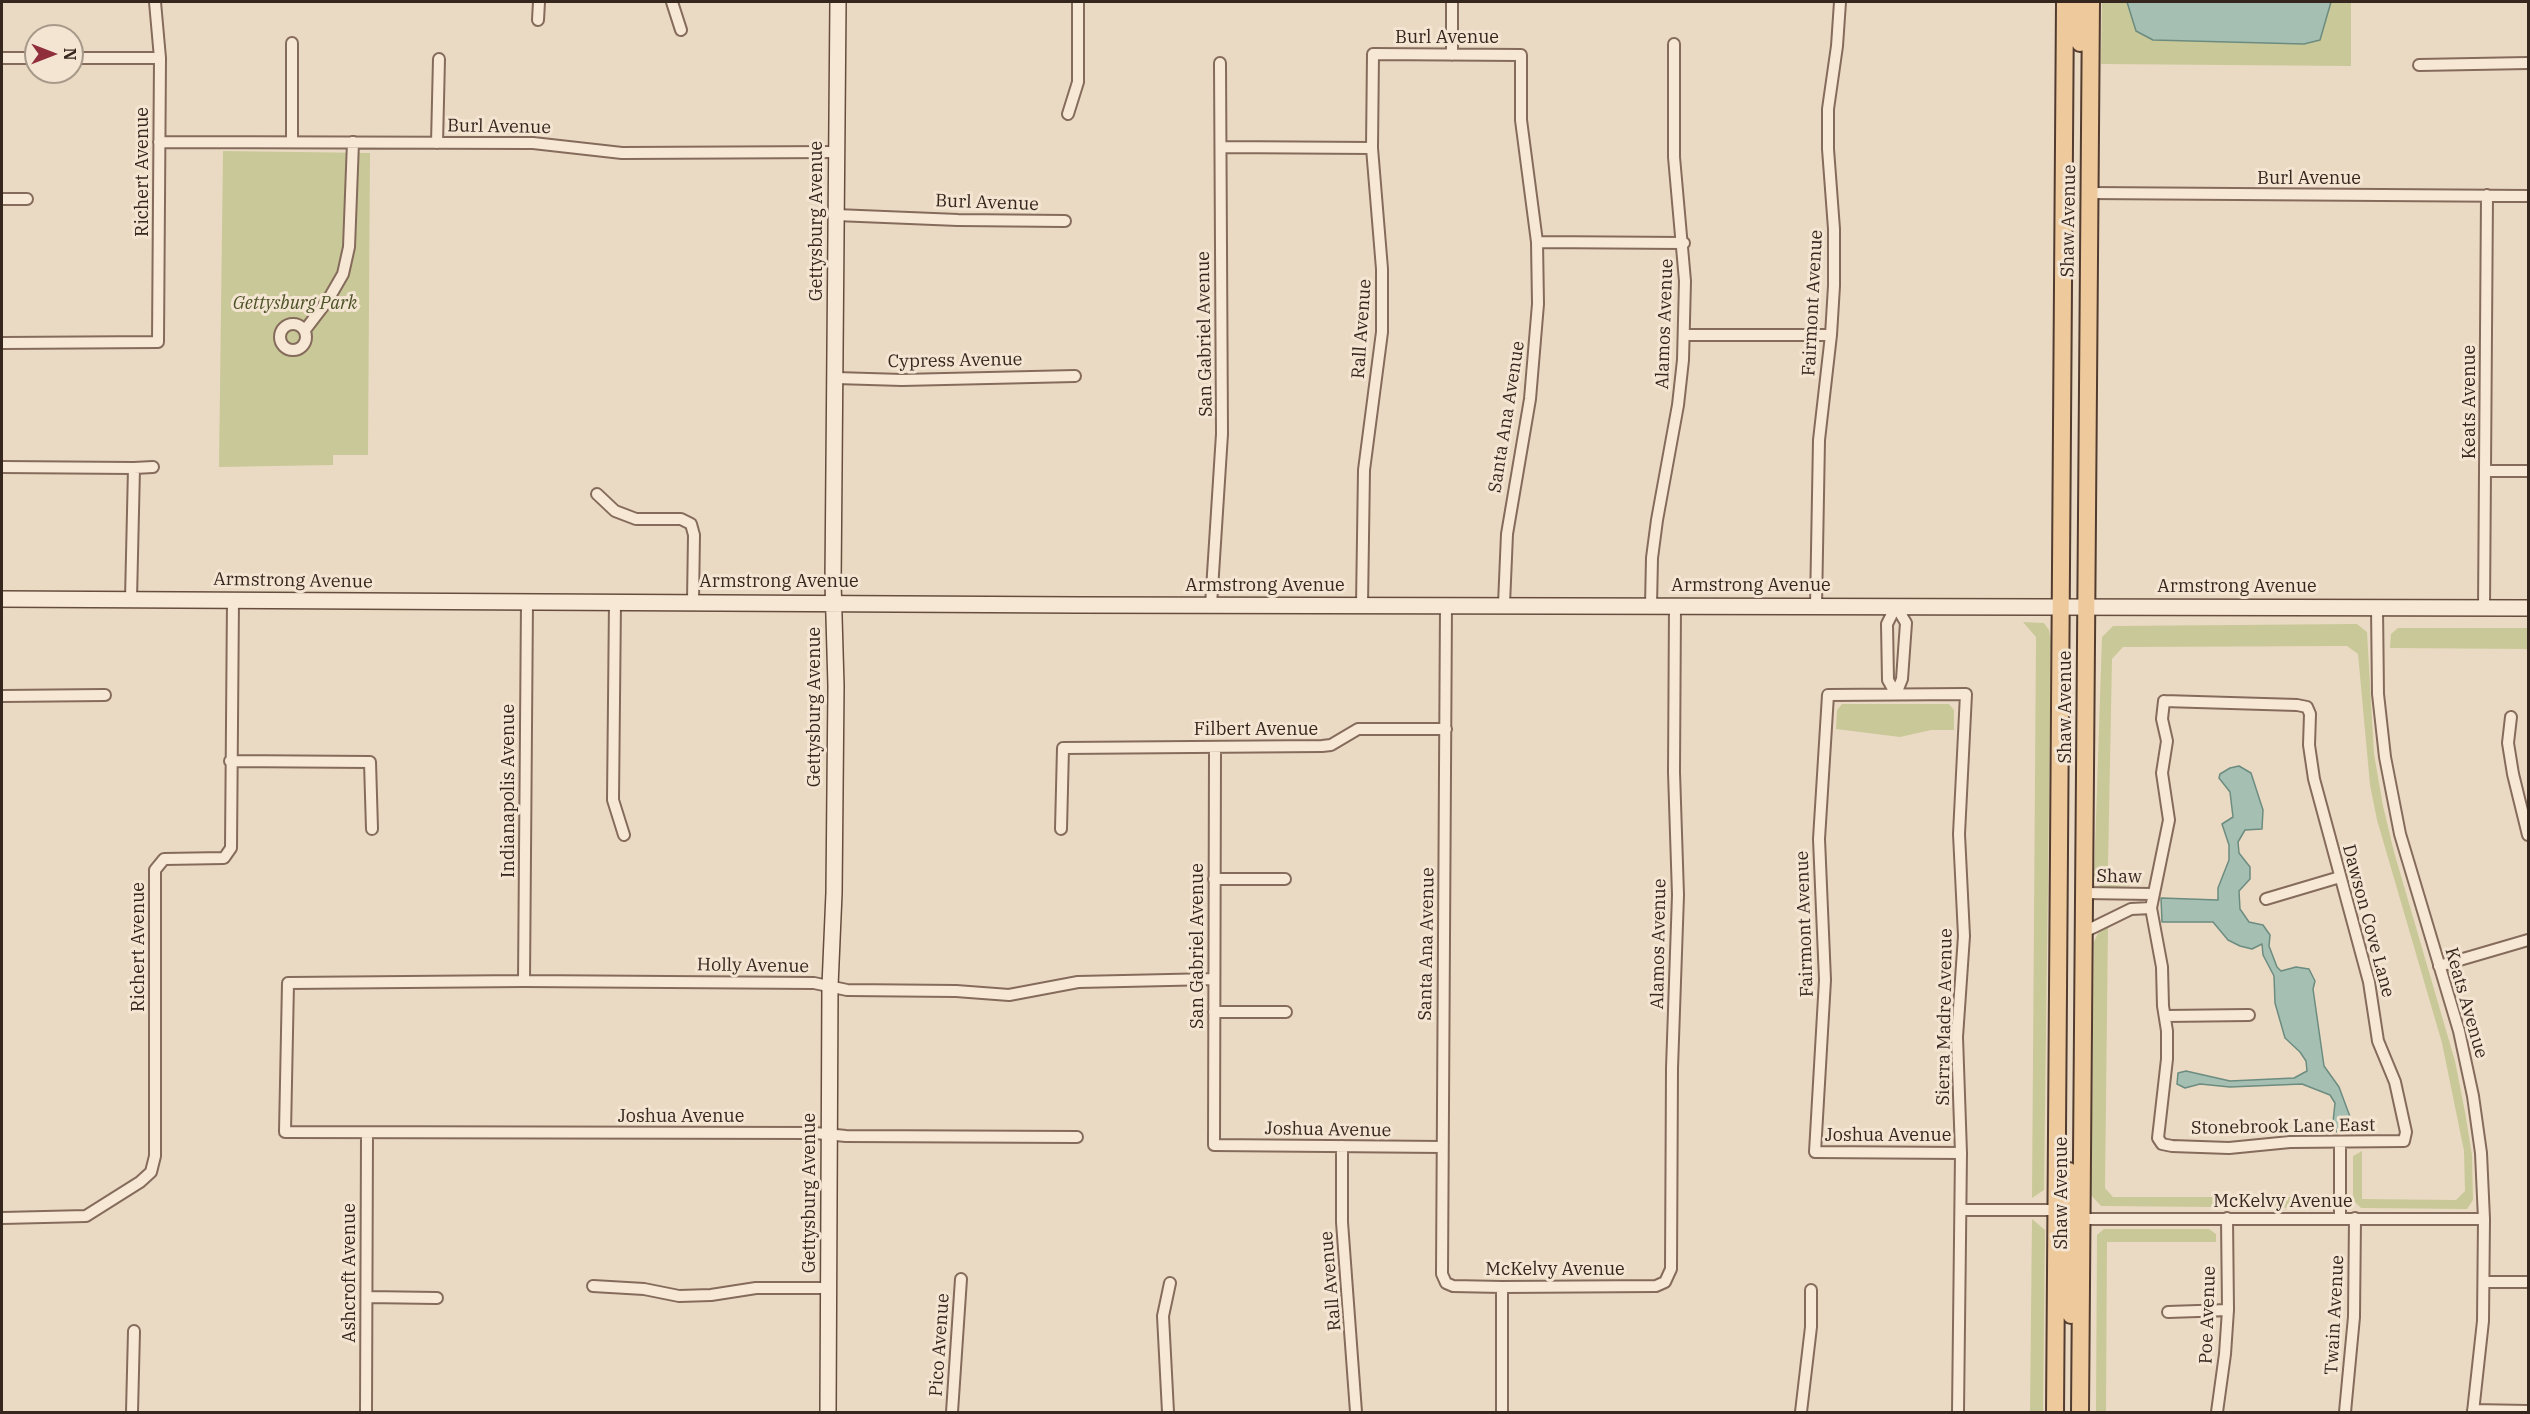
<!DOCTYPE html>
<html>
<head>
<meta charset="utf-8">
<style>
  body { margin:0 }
  #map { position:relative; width:2530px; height:1414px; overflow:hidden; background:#ebdac3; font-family:"IBM Plex Serif",serif }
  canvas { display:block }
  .frame { position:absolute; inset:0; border:3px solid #35261e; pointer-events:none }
  .north { position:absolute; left:24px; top:24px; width:60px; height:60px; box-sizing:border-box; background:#f3e5d2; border:2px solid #a7998a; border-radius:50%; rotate:90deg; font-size:16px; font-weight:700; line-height:24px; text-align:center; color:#35261e }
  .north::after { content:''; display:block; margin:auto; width:21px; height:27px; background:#902e3c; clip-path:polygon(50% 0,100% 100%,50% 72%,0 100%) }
</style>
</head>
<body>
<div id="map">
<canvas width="2530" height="1414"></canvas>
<div class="frame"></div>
<div class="north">N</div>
</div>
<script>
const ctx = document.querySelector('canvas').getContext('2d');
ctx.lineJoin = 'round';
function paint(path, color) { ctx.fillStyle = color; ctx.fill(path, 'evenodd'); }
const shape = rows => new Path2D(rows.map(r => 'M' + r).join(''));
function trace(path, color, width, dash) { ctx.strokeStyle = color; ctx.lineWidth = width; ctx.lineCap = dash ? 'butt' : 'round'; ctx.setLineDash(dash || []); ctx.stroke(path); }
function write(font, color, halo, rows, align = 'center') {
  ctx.font = font + ' "IBM Plex Serif",serif'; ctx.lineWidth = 6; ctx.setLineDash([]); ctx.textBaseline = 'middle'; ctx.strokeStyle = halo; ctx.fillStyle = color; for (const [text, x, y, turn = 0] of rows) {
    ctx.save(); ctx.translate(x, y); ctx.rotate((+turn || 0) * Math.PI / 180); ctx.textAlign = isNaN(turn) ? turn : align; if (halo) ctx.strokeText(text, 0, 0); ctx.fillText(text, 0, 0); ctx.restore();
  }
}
paint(shape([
  [2102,2,2351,2,2351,66,2101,64],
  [223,151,370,153,368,455,333,455,333,465,219,467],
  [2023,622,2044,623,2049,630,2051,641,2044,1190,2032,1198,2036,637],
  [2357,624,2367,632,2374,754,2383,806,2394,852,2455,1061,2465,1112,2472,1155,2473,1200,2467,1209,2361,1208,2353,1200,2353,1156,2362,1151,2362,1199,2456,1200,2465,1191,2464,1151,2442,1043,2377,820,2370,785,2358,654,2347,646,2123,647,2112,659,2108,867,2130,886,2102,888,2094,880,2102,637,2113,626],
  [2398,628,2528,628,2528,649,2390,648,2391,634],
  [1842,704,1949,704,1954,710,1954,730,1931,730,1900,737,1836,729,1837,710],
  [2108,927,2105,1188,2113,1197,2326,1197,2319,1208,2101,1206,2091,1195,2094,942,2098,933],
  [2032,1219,2045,1230,2043,1412,2030,1412],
  [2104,1229,2209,1229,2216,1234,2216,1242,2107,1242,2106,1412,2096,1412,2097,1235]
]), '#c9c898');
const water = shape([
  [2127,2,2331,2,2320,40,2304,44,2153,40,2136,31,2127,2],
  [2239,766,2251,773,2263,810,2262,829,2245,830,2238,842,2239,853,2250,867,2250,879,2239,891,2240,909,2249,922,2263,925,2270,935,2269,946,2277,967,2281,971,2296,967,2309,969,2315,981,2313,989,2324,1066,2339,1087,2356,1133,2337,1132,2333,1122,2335,1103,2330,1095,2302,1084,2230,1087,2200,1084,2185,1088,2177,1084,2178,1073,2186,1071,2230,1081,2294,1078,2307,1071,2306,1061,2300,1052,2285,1038,2275,1003,2274,976,2263,955,2262,944,2252,949,2240,946,2228,940,2213,922,2162,922,2161,898,2218,900,2218,888,2229,860,2229,845,2222,824,2233,817,2230,792,2219,778,2220,774,2230,768,2239,766]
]);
paint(water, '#a5bfb3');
trace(water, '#6c8c80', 1.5);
const street = shape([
  [672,2,681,30],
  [1452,2,1452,55],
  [538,20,539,2],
  [2,58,36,58],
  [72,58,160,58],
  [2419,65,2528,63],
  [1068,114,1078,82,1078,2],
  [159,142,533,143,622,153,837,152],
  [292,142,292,43],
  [437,143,439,59],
  [1221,147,1372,148],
  [2089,193,2528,196],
  [2,199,27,199],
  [836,215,958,220,1065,221],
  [1537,242,1684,243],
  '280 337a13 13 0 1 1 26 0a13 13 0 1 1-26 0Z',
  [305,330,328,300,343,274,349,247,353,142],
  [1684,335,1831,335],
  [2,343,158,342,160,58,155,2],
  [836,378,902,380,1075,376],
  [2,467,134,468,131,599],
  [134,468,153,467],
  [2486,471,2528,471],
  [597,494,615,511,636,519,681,519,691,524,694,535,693,601],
  [615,601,613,800,624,835],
  [1446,604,1442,1274,1446,1283,1453,1286,1502,1287,1656,1286,1665,1282,1671,1269,1672,1068,1678,895,1674,772,1675,605],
  [1211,605,1222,434,1220,63],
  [1362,605,1364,470,1382,332,1382,269,1372,148,1373,54,1521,55,1521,120,1537,242,1538,304,1530,399,1507,534,1504,604],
  [1651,605,1652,558,1657,520,1678,405,1683,360,1685,281,1674,157,1674,44],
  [1816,606,1819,440,1831,335,1834,286,1834,229,1828,149,1828,109,1837,46,1840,2],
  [1896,606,1906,623,1902,679,1896,694],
  [1896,606,1887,624,1888,680,1896,694],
  [2377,607,2378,694,2385,757,2400,834,2459,1031,2473,1096,2481,1153,2484,1219,2483,1321,2473,1412],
  [2484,608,2487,195],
  [2,696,105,695],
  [2164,701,2297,705,2307,707,2310,714,2309,745,2314,779,2369,982,2378,1041,2395,1082,2406,1132,2404,1141,2290,1142,2229,1148,2172,1146,2162,1144,2158,1138,2167,1059,2167,1031,2163,1006,2162,967,2151,908,2169,820,2162,773,2167,741,2162,719,2164,701],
  [2511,717,2508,743,2513,774,2528,835],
  [1215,747,1214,1145,1442,1147],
  [230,761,370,762,372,829],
  [1061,829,1063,748,1322,746,1331,745,1358,729,1446,729],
  [1214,879,1285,879],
  [2084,893,2152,894],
  [2266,899,2340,877],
  [2084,932,2131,909,2151,908],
  [2439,966,2528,940],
  [524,981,527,601],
  [1214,1012,1286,1012],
  [2165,1016,2249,1015],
  [1077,1137,846,1136,815,1133,285,1132,288,983,524,981,814,983,847,990,956,991,1009,995,1078,982,1214,979],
  [2340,1142,2340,1218],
  [1342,1146,1342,1222,1356,1412],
  [1961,1210,2057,1210],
  [2,1218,86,1216,140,1182,151,1172,155,1156,155,870,164,859,224,858,231,848,233,599],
  [2082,1219,2484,1219],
  [2484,1282,2528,1282],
  [593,1286,644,1289,679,1296,711,1295,756,1288,829,1288],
  [367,1297,437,1298],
  [2168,1312,2228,1310],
  [2473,1410,2528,1411],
  [132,1412,134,1331],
  [366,1412,367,1133],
  [952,1412,961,1279],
  [1168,1412,1163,1316,1170,1283],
  [1502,1412,1502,1287],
  [1801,1412,1811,1327,1811,1290],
  [1958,1412,1961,1153,1957,1037,1964,936,1959,834,1966,694,1828,695,1819,839,1825,980,1815,1152,1961,1153],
  [2217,1412,2225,1354,2228,1310,2227,1218],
  [2345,1412,2354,1317,2355,1218]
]);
const secondary = shape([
  [2,599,1078,605,2528,608],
  [828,1412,830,986,834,893,836,686,833,582,838,2]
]);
const primary = shape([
  [2076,2,2079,10,2080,43],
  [2069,1171,2070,1209,2076,1217,2082,1219],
  [2057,1210,2065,1218,2070,1231,2071,1315],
  [2055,1412,2065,2],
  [2080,1412,2091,2]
]);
trace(street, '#856b5b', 14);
trace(secondary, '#664d3e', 18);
trace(primary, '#523b2f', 20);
trace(street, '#f7e8d6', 10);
trace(secondary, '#f7e8d6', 15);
trace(primary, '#edc99c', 16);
write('18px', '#35261e', '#f3e5d2', [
  ["Burl Avenue",1447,38],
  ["Burl Avenue",499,127,1],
  ["Richert Avenue",143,172,-90],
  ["Burl Avenue",2309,179],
  ["Burl Avenue",987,203,2],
  ["Gettysburg Avenue",817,221,-90],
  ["Shaw Avenue",2069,221,-89],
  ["Fairmont Avenue",1813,303,-87],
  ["Alamos Avenue",1665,324,-88],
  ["Rall Avenue",1362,329,-86],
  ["San Gabriel Avenue",1205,334,-91],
  ["Cypress Avenue",955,361,-1],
  ["Keats Avenue",2470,402,-90],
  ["Santa Ana Avenue",1507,417,-81],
  ["Armstrong Avenue",293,581,1],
  ["Armstrong Avenue",779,582],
  ["Armstrong Avenue",1265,586],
  ["Armstrong Avenue",1751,586],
  ["Armstrong Avenue",2237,587],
  ["Gettysburg Avenue",815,707,-90],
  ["Shaw Avenue",2066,707,-90],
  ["Filbert Avenue",1256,730],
  ["Indianapolis Avenue",509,791,-90],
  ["Shaw",2119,877,1],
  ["Dawson Cove Lane",2368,921,75],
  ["Fairmont Avenue",1805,924,-92],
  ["Santa Ana Avenue",1427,944,-89],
  ["Alamos Avenue",1659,944,-89],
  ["San Gabriel Avenue",1198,946,-90],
  ["Richert Avenue",139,947,-90],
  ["Holly Avenue",753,966,1],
  ["Keats Avenue",2466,1003,74],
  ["Sierra Madre Avenue",1945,1017,-89],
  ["Joshua Avenue",681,1117],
  ["Stonebrook Lane East",2283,1127,-1],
  ["Joshua Avenue",1328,1130,1],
  ["Joshua Avenue",1888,1136],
  ["Gettysburg Avenue",810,1193,-90],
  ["Shaw Avenue",2062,1193,-90],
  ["McKelvy Avenue",2283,1202],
  ["McKelvy Avenue",1555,1270],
  ["Ashcroft Avenue",350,1273,-90],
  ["Rall Avenue",1331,1281,-95],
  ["Poe Avenue",2208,1315,-88],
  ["Twain Avenue",2335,1315,-87],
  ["Pico Avenue",940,1345,-86]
]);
write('italic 18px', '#4c5126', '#f3e5d2', [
  ["Gettysburg Park",295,304]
]);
</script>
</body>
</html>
